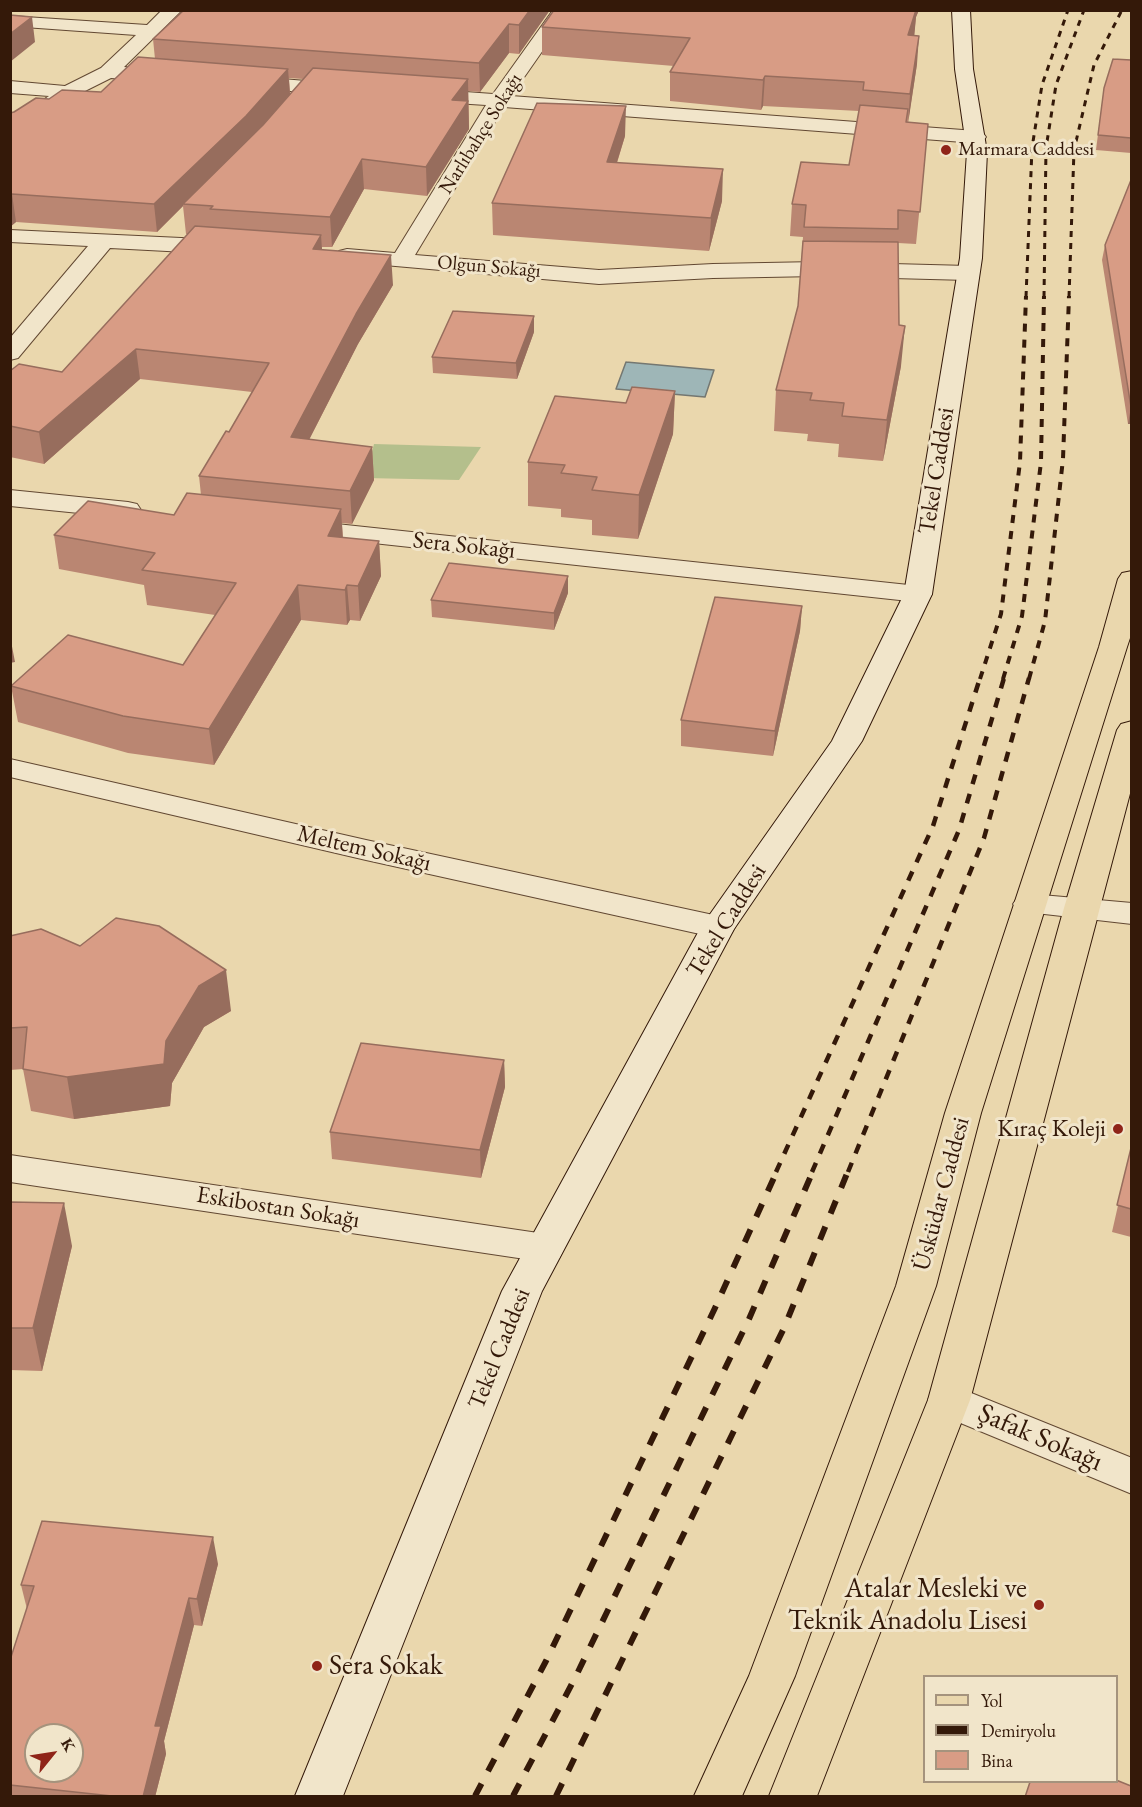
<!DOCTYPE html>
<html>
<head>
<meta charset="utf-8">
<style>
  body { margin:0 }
  #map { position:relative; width:1142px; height:1807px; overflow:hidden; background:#ead7ad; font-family:"EB Garamond",serif }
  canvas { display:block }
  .frame { position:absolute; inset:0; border:12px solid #341909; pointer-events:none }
  .legend { position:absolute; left:923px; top:1675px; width:195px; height:108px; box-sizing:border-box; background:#f1e5ca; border:2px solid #a5937d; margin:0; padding:8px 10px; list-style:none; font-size:18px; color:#341909 }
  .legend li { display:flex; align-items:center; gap:12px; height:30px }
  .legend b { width:30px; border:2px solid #a5937d }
  .north { position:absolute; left:24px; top:1723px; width:60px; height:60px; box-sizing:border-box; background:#f1e5ca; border:2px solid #a5937d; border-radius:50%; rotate:60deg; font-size:16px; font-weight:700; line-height:24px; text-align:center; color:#341909 }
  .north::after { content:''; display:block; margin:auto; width:21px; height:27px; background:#8f2418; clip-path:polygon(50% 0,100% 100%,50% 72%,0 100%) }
</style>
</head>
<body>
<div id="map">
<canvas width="1142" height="1807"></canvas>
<div class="frame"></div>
<ul class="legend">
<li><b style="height:8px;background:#ead7ad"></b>Yol</li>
<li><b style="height:8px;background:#341909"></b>Demiryolu</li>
<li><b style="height:16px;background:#d89c85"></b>Bina</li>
</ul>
<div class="north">K</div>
</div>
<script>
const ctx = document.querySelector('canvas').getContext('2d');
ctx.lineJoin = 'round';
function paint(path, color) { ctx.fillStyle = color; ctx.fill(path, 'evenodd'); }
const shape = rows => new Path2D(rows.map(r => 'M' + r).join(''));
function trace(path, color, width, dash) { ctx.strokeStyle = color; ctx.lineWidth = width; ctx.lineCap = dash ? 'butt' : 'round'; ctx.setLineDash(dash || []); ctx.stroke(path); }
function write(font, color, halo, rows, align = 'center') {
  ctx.font = font + ' "EB Garamond",serif'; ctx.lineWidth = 6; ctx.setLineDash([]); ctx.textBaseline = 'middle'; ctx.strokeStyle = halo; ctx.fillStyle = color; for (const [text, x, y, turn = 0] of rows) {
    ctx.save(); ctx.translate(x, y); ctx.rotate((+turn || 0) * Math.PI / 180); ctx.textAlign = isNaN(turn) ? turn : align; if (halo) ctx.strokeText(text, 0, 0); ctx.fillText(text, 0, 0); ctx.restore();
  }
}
paint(shape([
  [374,444,481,447,459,480,365,478]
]), '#b4bf8c');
const water = shape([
  [626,362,714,370,705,397,616,389,626,362]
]);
paint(water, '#9eb6b7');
trace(water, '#747771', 1.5);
const street = shape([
  [162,10,182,10,124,67,173,72,175,76,173,80,166,82,111,78,75,96,17,136,10,138,10,123,49,96,10,93,10,81,65,86,101,68,136,35,10,26,10,16,147,25,162,10],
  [553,10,571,10,511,96,976,131,983,133,986,137,983,141,976,143,504,107,415,255,599,270,713,264,817,262,968,266,976,268,979,273,976,278,968,280,817,276,713,278,599,284,339,261,336,256,339,251,347,249,395,253,486,105,424,101,417,99,414,95,417,91,424,89,493,94,553,10],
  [245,76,343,84,350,86,353,90,350,94,343,96,238,86,236,82,238,78,245,76],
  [10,230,224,240,232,242,235,247,232,252,224,254,110,248,18,358,10,360,10,338,88,246,10,242,10,230],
  [10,490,128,502,137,504,141,510,137,516,128,518,10,506,10,490],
  [299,520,918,586,928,588,932,594,928,600,918,602,290,534,286,528,290,522,299,520],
  [10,759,366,840,718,916,730,919,735,927,730,935,718,938,366,860,10,777,10,759],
  [1030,894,1132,903,1132,924,1018,911,1013,904,1018,897,1030,894],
  [10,1155,545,1234,559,1238,564,1248,559,1258,545,1262,10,1182,10,1155],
  [949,1384,1132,1458,1132,1494,934,1412,928,1400,934,1388,949,1384]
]);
const secondary = shape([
  [952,10,970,10,973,69,987,152,982,258,932,594,862,741,734,929,542,1291,343,1796,295,1796,502,1291,701,927,832,741,904,594,960,258,967,152,955,69,952,10]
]);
const primary = shape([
  [1132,571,1132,632,1127,647,981,1113,936,1286,795,1676,742,1796,694,1796,749,1676,896,1286,945,1113,1099,647,1118,579,1122,573,1132,571],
  [1132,721,1132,786,970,1400,817,1796,769,1796,928,1400,1064,908,1117,730,1121,724,1132,721]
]);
trace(street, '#624832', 2);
trace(secondary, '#341909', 2);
trace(primary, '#341909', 2);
paint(street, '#f1e5ca');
paint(secondary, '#f1e5ca');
paint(primary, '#ead7ad');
trace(shape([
  [1026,297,1032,148,1042,85,1068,10],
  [1044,297,1046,148,1056,85,1084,10],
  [1069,297,1074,150,1094,65,1122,10]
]), '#341909', 3, [6, 6]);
trace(shape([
  [980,679,1001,614,1020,462,1026,296],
  [1003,679,1022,616,1041,462,1044,296],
  [1029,679,1045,621,1063,459,1069,296]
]), '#341909', 4, [8, 8]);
trace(shape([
  [776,1172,933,826,980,678],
  [812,1172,959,830,1004,678],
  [848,1172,984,838,1029,678]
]), '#341909', 4.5, [10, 10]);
trace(shape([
  [475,1796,546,1661,715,1308,777,1171],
  [513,1796,575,1678,749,1319,813,1171],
  [556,1796,784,1328,848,1171]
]), '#341909', 6, [14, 14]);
paint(shape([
  [550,10,519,54,509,53,480,92,468,91,469,129,427,196,364,189,332,247,322,247,322,249,393,285,358,344,309,440,372,447,374,480,352,524,342,523,343,538,379,541,381,576,360,621,350,620,347,625,301,620,214,765,128,753,18,722,11,686,183,665,215,615,147,605,144,585,59,569,54,535,174,515,201,495,199,476,229,432,252,392,140,379,44,464,10,457,10,371,62,372,188,234,186,234,183,206,157,232,16,222,10,227,10,113,49,99,101,92,155,59,153,39],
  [289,78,303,79,290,94],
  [919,10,916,17,914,35,917,64,908,122,928,124,916,244,898,243,899,325,901,366,883,461,838,457,839,444,807,441,808,434,774,431,776,390,798,306,803,237,790,236,792,204,849,165,859,111,763,106,761,110,670,101,670,72,674,66,542,55,542,27],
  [1131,60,1131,153,1096,150,1102,103],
  [625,136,617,163,722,201,709,251,493,235,492,203],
  [1131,180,1131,424,1128,424,1102,260,1105,245],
  [534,332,517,379,433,373,432,357],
  [675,391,673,434,638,539,592,535,592,520,561,517,561,509,528,506,528,462,626,403],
  [568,593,554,630,432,617,431,600],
  [802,606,800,631,773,756,681,746,681,720],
  [10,936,231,1011,204,1027,172,1083,170,1106,74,1119,31,1111,23,1069,10,1070],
  [504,1060,505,1087,481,1178,332,1159,330,1132],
  [1131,1148,1131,1237,1112,1232],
  [10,1202,72,1246,42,1371,10,1370],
  [218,1564,202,1626,194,1625,164,1741,166,1754,155,1797,10,1797,10,1660,27,1609,21,1585]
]), '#ba8672');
paint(shape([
  [530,10,550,10,519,54,519,25],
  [909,10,919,10,916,17,914,39,906,38],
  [32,17,35,42,10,62,10,34],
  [509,24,509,53,480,92,479,63],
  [919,36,917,64,908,124,910,94],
  [288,69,290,94,248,142,183,204,183,206,157,232,154,204],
  [765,76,763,106,761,110,763,80],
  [468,79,469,129,427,196,426,167,452,100],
  [626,106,625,136,607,194,607,162],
  [362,159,364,189,332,247,330,217],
  [723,169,722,201,709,251,711,218],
  [12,194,16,222,10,227,10,196],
  [321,235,323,264,313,249],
  [391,255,393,285,358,344,294,469,291,437,356,314],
  [534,316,534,332,517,379,516,363],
  [905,326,901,366,883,461,887,420],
  [136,349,140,379,44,464,39,432],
  [675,391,673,434,638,539,639,495],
  [1131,407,1131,424,1128,424],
  [372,447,374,480,352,524,350,491],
  [341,509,343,543,328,536],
  [379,541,381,576,360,621,358,586],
  [568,576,568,593,554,630,554,613],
  [298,585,301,620,214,765,209,729],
  [347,585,350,620,347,625,345,590],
  [802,606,800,631,773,756,775,731],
  [10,636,15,662,10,663],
  [226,970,231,1011,204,1027,172,1083,170,1106,74,1119,67,1077,166,1041,199,986],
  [504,1060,505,1087,481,1178,480,1150],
  [64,1203,72,1246,42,1371,33,1328],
  [213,1537,218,1564,202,1626,197,1599],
  [189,1598,194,1625,164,1741,166,1754,155,1797,143,1797,155,1726]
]), '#976d5d');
const building = shape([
  [184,10,530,10,519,25,509,24,479,63,153,39,184,10],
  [554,10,916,10,908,35,919,36,910,94,863,90,864,82,765,76,763,80,670,72,690,38,542,27,554,10],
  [10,15,32,17,10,34,10,15],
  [138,57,288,69,246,116,154,204,12,194,10,196,10,113,14,112,36,98,49,99,62,90,101,92,138,57],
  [1113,59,1131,60,1131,138,1098,135,1104,88,1113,59],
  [313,68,468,79,452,100,468,101,426,167,362,159,330,217,210,209,213,206,183,204,263,125,313,68],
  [537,103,626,106,607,162,723,169,711,218,492,203,537,103],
  [860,105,908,109,906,122,928,124,920,212,898,210,898,229,804,227,806,205,792,204,801,162,849,165,860,105],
  [1131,180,1131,407,1105,245,1131,180],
  [195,226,321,235,313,249,391,255,356,314,291,437,372,447,350,491,199,476,226,431,229,432,269,363,136,349,39,432,10,426,10,371,19,364,62,372,195,226],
  [803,241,898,242,899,325,905,326,887,420,842,416,844,403,810,400,812,393,776,390,798,306,803,241],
  [453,311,534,316,516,363,432,357,453,311],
  [632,387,675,391,639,495,592,490,597,477,561,473,565,465,528,462,555,396,626,403,632,387],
  [187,493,341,509,328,536,379,541,358,586,347,585,345,590,298,585,209,729,123,716,11,686,68,635,183,665,236,583,142,570,155,553,54,535,88,501,174,515,187,493],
  [449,563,568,576,554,613,431,600,449,563],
  [715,597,802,606,775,731,681,720,715,597],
  [116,918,159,926,226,970,199,986,166,1041,164,1064,67,1077,23,1069,27,1027,10,1028,10,936,41,929,80,946,116,918],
  [361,1043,504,1060,480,1150,330,1132,361,1043],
  [1131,1148,1131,1209,1117,1205,1131,1148],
  [10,1202,64,1203,33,1328,10,1328,10,1202],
  [42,1521,213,1537,197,1599,189,1598,155,1726,161,1726,143,1797,121,1797,10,1785,10,1660,34,1586,21,1585,42,1521],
  [36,1735,72,1735,72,1771,36,1771,36,1735],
  [1116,1780,1131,1786,1131,1797,1025,1797,1030,1782,1116,1782,1116,1780]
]);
paint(building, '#d89c85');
trace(building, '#976d5d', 1.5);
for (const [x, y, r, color] of [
  [946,150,6,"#8f2418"],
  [1118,1129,6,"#8f2418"],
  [1039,1605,6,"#8f2418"],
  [317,1666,6,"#8f2418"]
]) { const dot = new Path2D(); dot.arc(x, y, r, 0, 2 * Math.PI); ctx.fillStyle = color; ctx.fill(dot); trace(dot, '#f1e5ca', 2); }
write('20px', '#341909', '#f1e5ca', [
  ["Narlıbahçe Sokağı",481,134,-58],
  ["Olgun Sokağı",489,267,5]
]);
write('20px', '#341909', '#f1e5ca', [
  ["Marmara Caddesi",958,150]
], 'left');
write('24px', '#341909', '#f1e5ca', [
  ["Tekel Caddesi",937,471,-81],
  ["Sera Sokağı",464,546,6],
  ["Meltem Sokağı",364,849,13],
  ["Tekel Caddesi",727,921,-58],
  ["Üsküdar Caddesi",942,1194,-75],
  ["Eskibostan Sokağı",278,1208,9],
  ["Tekel Caddesi",500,1349,-68]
]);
write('24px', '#341909', '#f1e5ca', [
  ["Kıraç Koleji",1106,1129]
], 'right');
write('28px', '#341909', '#f1e5ca', [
  ["Şafak Sokağı",1040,1438,23]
]);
write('28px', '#341909', '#f1e5ca', [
  ["Atalar Mesleki ve",1027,1589],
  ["Teknik Anadolu Lisesi",1027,1621],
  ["Sera Sokak",329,1666,"left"]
], 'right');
</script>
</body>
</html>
